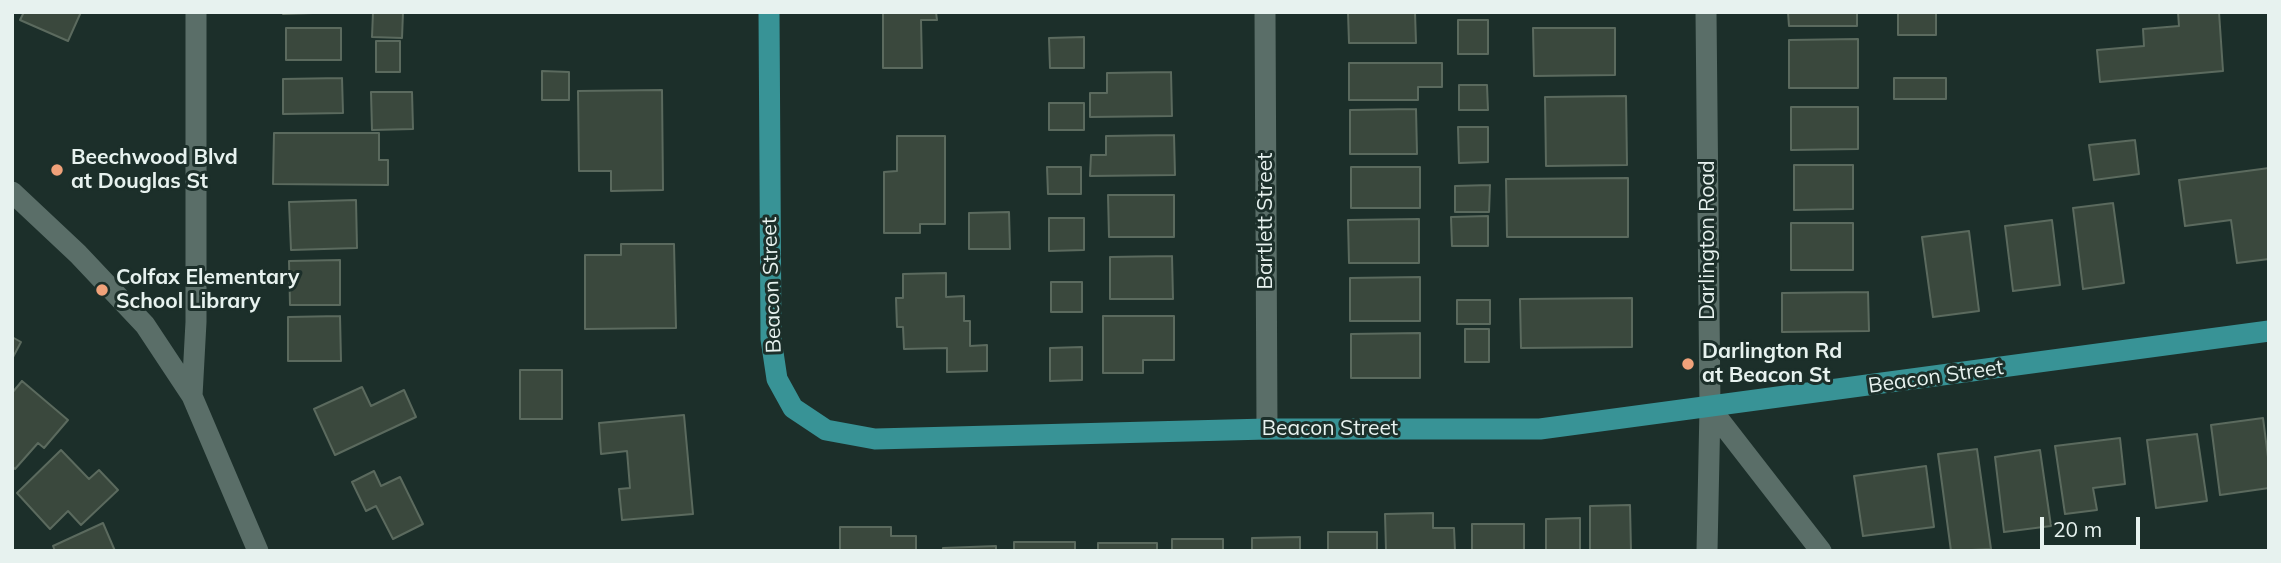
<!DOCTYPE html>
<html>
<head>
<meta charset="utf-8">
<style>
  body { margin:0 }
  #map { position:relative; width:2281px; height:563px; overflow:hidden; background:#1c2f2a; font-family:Mulish,sans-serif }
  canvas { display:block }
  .frame { position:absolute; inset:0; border:14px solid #e7f2ef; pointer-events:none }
  .scale { position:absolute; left:2040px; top:517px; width:100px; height:32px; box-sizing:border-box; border:4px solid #e7f2ef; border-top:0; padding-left:9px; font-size:21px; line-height:24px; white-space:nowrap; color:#e7f2ef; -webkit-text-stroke:5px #1c2f2a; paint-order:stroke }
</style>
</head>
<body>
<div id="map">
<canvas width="2281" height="563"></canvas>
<div class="frame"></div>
<div class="scale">20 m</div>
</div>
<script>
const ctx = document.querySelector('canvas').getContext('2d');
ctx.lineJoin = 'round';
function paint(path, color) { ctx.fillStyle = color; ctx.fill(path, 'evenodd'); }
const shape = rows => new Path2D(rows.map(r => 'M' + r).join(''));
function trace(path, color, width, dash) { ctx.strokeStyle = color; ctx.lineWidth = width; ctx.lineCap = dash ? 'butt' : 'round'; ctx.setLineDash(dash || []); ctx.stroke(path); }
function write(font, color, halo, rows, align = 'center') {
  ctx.font = font + ' Mulish,sans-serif'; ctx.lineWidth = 6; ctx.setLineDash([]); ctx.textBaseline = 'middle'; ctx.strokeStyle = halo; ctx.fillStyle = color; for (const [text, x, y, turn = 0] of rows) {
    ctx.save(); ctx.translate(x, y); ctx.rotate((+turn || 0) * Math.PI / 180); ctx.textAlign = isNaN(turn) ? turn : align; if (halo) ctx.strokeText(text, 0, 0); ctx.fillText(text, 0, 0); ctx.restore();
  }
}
const building = shape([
  [24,12,81,12,68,41,20,20,24,12],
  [283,12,342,12,283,14,283,12],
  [373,12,403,12,402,38,372,37,373,12],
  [883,12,936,12,937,20,921,20,922,68,883,68,883,12],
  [1348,12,1415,12,1416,43,1349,43,1348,12],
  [1788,12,1857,12,1857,26,1789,26,1788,12],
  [1898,12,1936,12,1936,35,1898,35,1898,12],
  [2178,12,2219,12,2223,71,2100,82,2097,50,2144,46,2143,29,2179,26,2178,12],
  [1458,20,1488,20,1488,54,1458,54,1458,20],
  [286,28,341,28,341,60,286,60,286,28],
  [1533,28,1615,28,1615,75,1534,76,1533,28],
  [1084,37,1084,68,1050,68,1049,38,1084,37],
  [1858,39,1858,88,1789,88,1789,40,1858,39],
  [376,41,400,41,400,72,376,72,376,41],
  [1349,63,1442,63,1442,87,1418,87,1418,100,1349,100,1349,63],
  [542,71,569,72,569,100,542,100,542,71],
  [1171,72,1172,116,1090,117,1090,93,1107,93,1107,73,1171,72],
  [342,78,343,113,283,114,283,79,342,78],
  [1894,78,1946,78,1946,99,1894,99,1894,78],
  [1459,85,1487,85,1488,110,1459,110,1459,85],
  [662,90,663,190,611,191,611,171,579,171,578,91,662,90],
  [371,92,412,92,413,129,372,130,371,92],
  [1626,96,1627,165,1546,166,1545,97,1626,96],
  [1049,103,1084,103,1084,130,1049,130,1049,103],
  [1791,107,1858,107,1858,149,1791,150,1791,107],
  [1416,109,1417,154,1350,154,1350,110,1416,109],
  [1458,127,1488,127,1488,162,1459,163,1458,127],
  [274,133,379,133,379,160,388,160,388,185,273,184,274,133],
  [1174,135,1175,175,1090,176,1091,155,1106,155,1106,136,1174,135],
  [897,136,945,136,945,224,920,224,920,233,884,233,884,172,897,171,897,136],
  [2135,140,2139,174,2094,180,2089,145,2135,140],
  [1794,165,1853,165,1853,209,1794,210,1794,165],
  [1047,167,1081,167,1081,194,1048,194,1047,167],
  [1351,167,1420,167,1420,208,1351,208,1351,167],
  [2269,168,2269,259,2237,263,2231,220,2185,226,2179,180,2269,168],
  [1628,178,1628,237,1507,237,1506,179,1628,178],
  [1490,185,1489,212,1455,212,1455,186,1490,185],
  [1108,195,1174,195,1174,237,1109,237,1108,195],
  [356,200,357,248,291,250,289,202,356,200],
  [2113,203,2124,283,2083,289,2073,208,2113,203],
  [1009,212,1010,249,969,249,969,213,1009,212],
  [1488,216,1488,246,1452,246,1451,217,1488,216],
  [1049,218,1084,218,1084,250,1049,251,1049,218],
  [1419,219,1419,263,1349,263,1348,220,1419,219],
  [2052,220,2060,285,2013,291,2005,226,2052,220],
  [1791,223,1853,223,1853,270,1791,270,1791,223],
  [1969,231,1979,311,1933,317,1922,237,1969,231],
  [621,244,674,244,676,328,585,329,585,255,621,255,621,244],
  [1172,256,1173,299,1110,299,1110,257,1172,256],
  [340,260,340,305,290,305,289,261,340,260],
  [946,273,946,297,964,296,964,321,970,321,970,346,987,345,987,371,947,372,947,348,904,349,903,327,897,327,896,298,903,298,903,274,946,273],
  [1420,277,1420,321,1350,321,1350,278,1420,277],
  [1051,282,1082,282,1082,312,1051,312,1051,282],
  [1868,292,1869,331,1782,332,1782,293,1868,292],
  [1632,298,1632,347,1521,348,1520,299,1632,298],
  [1457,300,1490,300,1490,324,1457,324,1457,300],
  [340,316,341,361,288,361,288,317,340,316],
  [1103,316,1174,316,1174,360,1143,360,1143,373,1103,373,1103,316],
  [1465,329,1489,329,1489,362,1465,362,1465,329],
  [1420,333,1420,378,1351,378,1351,334,1420,333],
  [12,337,21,342,12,359,12,337],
  [1082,347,1082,380,1050,381,1050,348,1082,347],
  [520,370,562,370,562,419,520,419,520,370],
  [22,381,68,420,44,448,38,443,15,469,12,466,12,393,22,381],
  [362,387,371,406,404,390,416,417,335,455,314,409,362,387],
  [684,415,693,514,622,520,619,489,630,488,627,451,601,454,599,423,684,415],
  [2263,418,2269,465,2269,488,2220,495,2211,425,2263,418],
  [2197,434,2207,501,2156,508,2147,440,2197,434],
  [2120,438,2125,484,2093,488,2097,510,2065,514,2055,446,2120,438],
  [1977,449,1991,549,1951,551,1938,454,1977,449],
  [61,450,89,479,99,470,118,490,81,525,68,511,50,529,17,493,61,450],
  [2040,450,2051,526,2004,532,1995,457,2040,450],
  [1926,466,1934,527,1863,536,1854,476,1926,466],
  [374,471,381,486,400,477,423,524,393,539,376,506,366,511,352,482,374,471],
  [1630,505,1631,551,1590,551,1590,506,1630,505],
  [1433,513,1433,528,1454,528,1455,551,1386,550,1385,514,1433,513],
  [1580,518,1580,551,1546,551,1546,519,1580,518],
  [103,523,115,551,55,551,53,546,103,523],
  [1472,524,1524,524,1524,551,1472,551,1472,524],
  [840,527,891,527,891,536,916,536,916,551,840,551,840,527],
  [1328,532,1377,532,1377,551,1328,551,1328,532],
  [1300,537,1300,551,1252,551,1252,538,1300,537],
  [1172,539,1223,539,1223,551,1172,551,1172,539],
  [1014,542,1075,542,1075,551,1014,551,1014,542],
  [1098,543,1157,543,1157,551,1098,551,1098,543],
  [996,546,996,551,943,551,943,548,996,546]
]);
paint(building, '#3a483d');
trace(building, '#5b6a5e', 2);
trace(shape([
  [1265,12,1267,429],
  [1706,12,1710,408,1707,551],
  [12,192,78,254,145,325,192,396,258,551],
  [192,396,196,322,196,12],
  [1710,408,1821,551]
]), '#5a6e68', 21);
trace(shape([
  [769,12,771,339,777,379,793,408,826,430,875,439,1267,429,1540,429,2269,331]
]), '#389396', 21);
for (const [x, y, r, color] of [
  [57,170,7,"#f0a27a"],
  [102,290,7,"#f0a27a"],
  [1688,364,7,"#f0a27a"]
]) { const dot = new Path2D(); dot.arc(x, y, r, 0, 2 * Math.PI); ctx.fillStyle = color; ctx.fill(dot); trace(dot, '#1c2f2a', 2.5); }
write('bold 21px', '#e7f2ef', '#1c2f2a', [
  ["Beechwood Blvd",71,158],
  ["at Douglas St",71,182],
  ["Colfax Elementary",116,278],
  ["School Library",116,302],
  ["Darlington Rd",1702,352],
  ["at Beacon St",1702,376]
], 'left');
write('21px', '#e7f2ef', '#1c2f2a', [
  ["Bartlett Street",1266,221,-90],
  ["Darlington Road",1708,240,-90],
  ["Beacon Street",772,285,-92],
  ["Beacon Street",1936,377,-8],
  ["Beacon Street",1330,429]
]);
</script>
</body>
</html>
